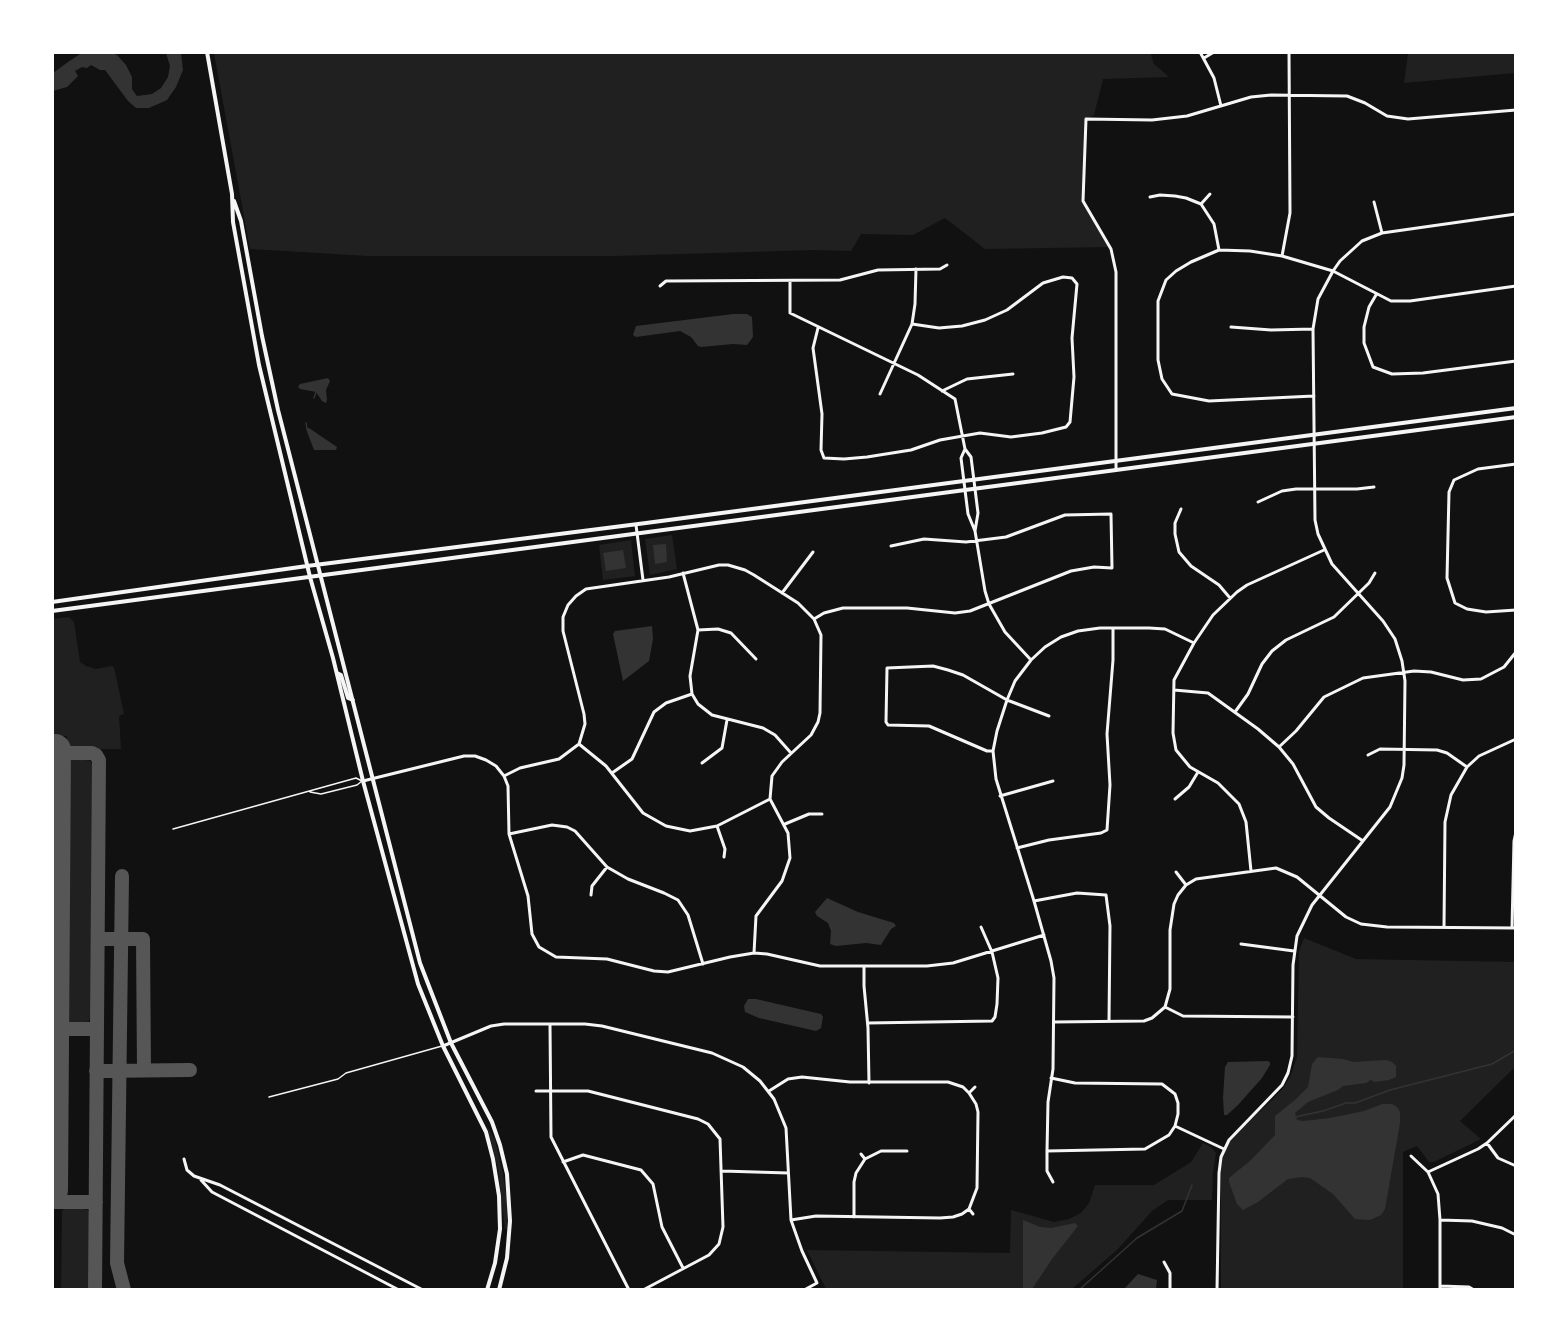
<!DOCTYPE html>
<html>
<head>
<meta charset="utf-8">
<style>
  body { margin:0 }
  #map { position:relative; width:1568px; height:1342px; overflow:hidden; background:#111; font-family:"Open Sans",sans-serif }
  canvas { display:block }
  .frame { position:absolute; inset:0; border:54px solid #fff; pointer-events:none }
</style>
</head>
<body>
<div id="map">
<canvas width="1568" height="1342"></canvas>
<div class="frame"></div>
</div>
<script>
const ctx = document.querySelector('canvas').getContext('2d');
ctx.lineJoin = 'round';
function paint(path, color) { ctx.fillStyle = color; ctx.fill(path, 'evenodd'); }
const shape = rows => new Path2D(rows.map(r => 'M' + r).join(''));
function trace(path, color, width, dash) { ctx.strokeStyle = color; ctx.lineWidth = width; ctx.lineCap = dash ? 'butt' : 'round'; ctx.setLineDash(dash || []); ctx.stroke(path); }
paint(shape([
  [1150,52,1154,64,1169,77,1103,79,1094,115,1086,119,1085,201,1111,247,985,249,945,218,913,235,861,234,851,251,814,250,616,256,369,256,250,249,214,53],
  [1408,53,1515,53,1515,73,1404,83],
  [672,535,677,569,650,575,645,539],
  [631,540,635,576,603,580,599,545],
  [69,617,74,622,80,662,86,666,96,669,112,666,114,667,124,714,119,716,121,749,67,749,67,736,53,736,53,619],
  [74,758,91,761,94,772,95,794,92,1011,89,1021,79,1024,63,1021,65,762],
  [1304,938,1356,959,1515,962,1515,1067,1460,1121,1481,1139,1434,1162,1429,1162,1417,1146,1403,1152,1403,1289,1221,1289,1221,1159,1229,1140,1272,1100,1284,1087,1291,1075,1297,1057,1299,951],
  [487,1126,495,1139,503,1174,507,1201,507,1229,505,1229,498,1169],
  [1203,1143,1211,1147,1216,1153,1213,1173,1212,1200,1168,1200,1152,1211,1118,1249,1072,1289,826,1289,807,1250,1010,1253,1011,1210,1054,1222,1069,1219,1081,1213,1089,1203,1095,1185,1154,1185,1191,1162],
  [75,1207,88,1210,91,1220,92,1289,61,1289,62,1210]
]), '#202020');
paint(shape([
  [110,52,117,55,126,65,132,77,132,89,137,96,152,94,161,88,168,77,170,66,166,53,181,53,183,70,176,87,167,100,149,108,136,108,128,101,105,70,100,70,91,65,87,68,82,67,75,71,78,76,67,87,53,91,53,73,68,62,80,54],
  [733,314,747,314,752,317,753,337,747,345,733,344,701,347,698,346,691,337,680,331,636,337,633,335,636,326],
  [328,378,330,381,326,390,327,400,326,403,322,401,316,392,300,389,298,387,300,384],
  [309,428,337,447,336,450,314,450,306,429],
  [666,544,667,562,655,564,653,545],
  [623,550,626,568,606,571,603,553],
  [652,626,653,639,649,661,623,681,613,634,615,631],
  [827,898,858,912,894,923,896,926,891,929,881,945,866,943,836,946,830,944,831,931,828,923,817,916,815,912],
  [748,999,756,999,821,1014,823,1017,821,1028,816,1031,759,1018,745,1012,744,1006],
  [1318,1057,1343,1059,1354,1062,1386,1060,1392,1062,1396,1066,1396,1077,1389,1080,1375,1082,1371,1080,1366,1083,1343,1086,1338,1090,1308,1102,1295,1113,1297,1120,1303,1121,1330,1118,1364,1111,1382,1104,1392,1104,1397,1107,1400,1112,1400,1123,1385,1209,1381,1215,1370,1220,1355,1219,1333,1194,1310,1178,1302,1177,1288,1179,1258,1202,1243,1210,1237,1204,1229,1182,1229,1178,1251,1160,1275,1135,1275,1116,1295,1100,1308,1087,1312,1064],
  [1267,1061,1270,1062,1270,1065,1262,1078,1238,1105,1227,1115,1224,1115,1223,1098,1225,1067,1228,1062],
  [1023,1220,1040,1227,1051,1228,1075,1223,1078,1226,1052,1259,1032,1289,1023,1289],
  [1138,1274,1157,1280,1156,1289,1124,1289]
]), '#333');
trace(shape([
  [314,398,316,392],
  [306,423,307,429],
  [1295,1117,1323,1111,1346,1103,1355,1103,1390,1090,1492,1064,1516,1050],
  [1079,1290,1137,1238,1182,1211,1192,1185]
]), '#333', 1.5);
trace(shape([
  [55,753,92,753,96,755,99,760,95,1290],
  [122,876,117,1263,124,1290],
  [98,939,143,939,144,1070],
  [52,1029,97,1029],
  [96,1071,190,1070],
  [52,1202,96,1202]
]), '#565656', 14);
trace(shape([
  [52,1190,55,750]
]), '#565656', 32);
trace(shape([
  [310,792,321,794,357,785,362,781],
  [173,829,356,778,362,781],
  [269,1097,338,1079,346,1073,442,1046]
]), '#f5f5f5', 1.5);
trace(shape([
  [1200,52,1214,78,1221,106],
  [1204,58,1214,52],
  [1150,197,1160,195,1175,196,1186,198,1201,204,1214,224,1219,250],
  [1374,202,1382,233],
  [1201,204,1210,194],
  [1282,256,1290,213,1289,52],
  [790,281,790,313,918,375,955,399,965,449,971,457,978,513,975,531],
  [660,286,666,281,840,280,878,270,940,269,947,265],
  [1376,295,1369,307,1364,327,1364,343,1373,367,1392,374,1423,373,1516,361],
  [1231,327,1271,330,1313,329],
  [818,328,813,348,822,414,821,450,824,458,844,459,867,457,911,450,940,440,980,433,1011,437,1042,433,1066,427,1070,422,1074,377,1072,338,1077,284,1072,278,1063,277,1043,283,1007,310,985,320,962,326,939,328,912,324],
  [942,391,967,379,1013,374],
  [880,394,912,324,915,304,916,269],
  [1314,396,1209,401,1172,394,1162,379,1158,360,1158,301,1166,280,1176,271,1191,262,1219,250,1250,251,1282,256,1333,271,1391,301,1410,301,1516,286],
  [965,449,961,458,968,514,975,531,985,591,989,604,1005,632,1031,660],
  [1516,464,1478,469,1454,480,1449,492,1447,578,1455,603,1467,609,1486,612,1516,610],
  [1116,470,1116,272,1111,249,1083,201,1086,119,1152,120,1187,116,1251,97,1271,95,1347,96,1365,103,1387,116,1408,119,1516,110],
  [1258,502,1282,491,1296,489,1357,489,1374,487],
  [1181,509,1175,523,1175,534,1179,552,1191,566,1219,585,1230,598],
  [636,525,643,580],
  [683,573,698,630,690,676,692,694,698,704,712,715,763,728,775,735,791,753],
  [782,593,813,552],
  [814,619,824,613,843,608,907,608,955,613,970,611,1071,571,1094,567,1112,568,1111,514,1065,515,1006,537,966,542,924,539,891,546],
  [698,630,718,629,731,633,756,659],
  [1174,690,1208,693,1258,729,1279,747,1293,764,1316,807,1329,818,1363,841],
  [1235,712,1248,694,1262,664,1272,651,1286,640,1334,617,1369,583,1375,573],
  [579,744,606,766,643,813,666,826,690,831,717,826,770,799],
  [1279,747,1296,731,1324,697,1363,678,1414,671,1431,672,1463,680,1481,679,1504,667,1516,652],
  [993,751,987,751,929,726,888,725,886,722,887,668,933,666,948,670,963,675,1007,700,1049,716],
  [1368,755,1380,749,1437,750,1447,753,1467,767],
  [702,763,722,748,727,720],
  [612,773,632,759,654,712,666,703,692,694],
  [504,776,520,768,559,759,579,744,585,724,584,714,563,631,563,617,568,605,576,596,586,589,669,577,719,565,728,565,745,570,754,575,798,603,814,619,821,635,820,713,818,722,811,735,782,762,772,776,770,799,788,833,790,858,782,881,756,916,754,953],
  [363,781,464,756,475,756,486,760,496,766,504,776,508,786,509,834,528,896,532,934,539,947,556,957,607,959,654,971,668,972,730,957,754,953,767,954,820,966,927,966,953,963,1044,935],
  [1000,796,1053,781],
  [1175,799,1189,787,1198,772],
  [785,824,809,814,822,814],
  [717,826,725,849,724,857],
  [509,834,552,825,567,827,575,831,607,867,628,879,664,893,678,900,688,915,703,964],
  [1017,848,1049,840,1101,833,1107,830,1110,785,1107,734,1113,660,1113,628],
  [1251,871,1246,822,1239,804,1218,783,1190,767,1176,750,1173,733,1174,680,1194,643,1213,615,1237,592,1247,585,1324,550],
  [1176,872,1186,885],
  [591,895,592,886,607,867],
  [1034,901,1077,893,1106,895,1110,926,1109,1021],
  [1444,927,1445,822,1451,795,1467,767,1479,756,1516,739],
  [1512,928,1514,841,1516,832],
  [1241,944,1294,951],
  [864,966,864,986,868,1028,869,1083],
  [1165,1007,1183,1016,1293,1017],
  [1054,1022,1144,1021,1152,1018,1165,1007,1170,989,1170,930,1174,904,1178,895,1186,885,1196,879,1276,868,1297,877,1346,917,1361,924,1387,927,1516,928],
  [868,1023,992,1021,995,1017,997,1004,998,978,992,952,981,927],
  [550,1024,551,1137,629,1290],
  [443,1046,491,1026,504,1024,585,1024,602,1026,712,1053,743,1067,760,1081,774,1099,786,1128,791,1220,802,1251,817,1283,804,1290],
  [536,1091,588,1091,698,1119,708,1124,720,1139,723,1227,719,1244,709,1255,643,1290],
  [769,1091,788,1079,802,1077,850,1082,948,1082,963,1087,969,1093,976,1104,978,1112,977,1188,969,1209,962,1214,953,1217,940,1218,816,1216,791,1220],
  [969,1093,975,1087],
  [1175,1126,1224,1149],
  [1487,1143,1498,1158,1516,1166],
  [1047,1151,1145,1149,1169,1135,1175,1126,1178,1114,1178,1103,1175,1094,1162,1084,1075,1083,1051,1078],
  [861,1154,865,1159],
  [1411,1156,1428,1172,1438,1194,1440,1220,1440,1290],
  [184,1159,187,1170,194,1176,220,1185,423,1290],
  [563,1162,583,1155,641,1170,653,1184,662,1227,683,1268],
  [722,1171,788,1173],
  [1428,1172,1478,1149,1487,1143,1516,1115],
  [201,1180,212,1192,399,1290],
  [1053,1182,1047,1171,1047,1151,1048,1102,1053,1069,1054,978,1051,961,1034,901,996,779,993,751,997,731,1007,700,1015,681,1031,660,1045,647,1061,637,1078,631,1100,628,1149,628,1165,629,1194,643],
  [969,1209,973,1214],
  [854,1217,854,1182,856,1173,865,1159,881,1151,907,1151],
  [1440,1220,1472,1221,1502,1228,1516,1235],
  [1164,1262,1170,1273,1170,1290],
  [1440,1286,1469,1287,1474,1290],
  [1217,1290,1219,1173,1221,1157,1229,1140,1282,1085,1288,1073,1292,1056,1293,965,1297,936,1312,905,1390,807,1402,778,1404,765,1405,681,1402,661,1395,639,1383,621,1332,564,1318,534,1315,520,1313,329,1318,299,1333,271,1340,261,1362,241,1382,233,1516,214]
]), '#f5f5f5', 3);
trace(shape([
  [207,52,232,194,233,222,259,365,310,577,333,658,363,781,418,984,443,1046,486,1132,493,1159,499,1196,500,1229,495,1263,487,1290],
  [234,201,241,221,262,336,278,410,420,963,451,1043,492,1122,500,1145,507,1174,510,1221,507,1258,499,1290],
  [52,602,307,566,646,523,1516,408],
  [52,611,1516,417],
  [337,673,341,675,348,698,353,700]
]), '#f5f5f5', 4);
</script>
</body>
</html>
